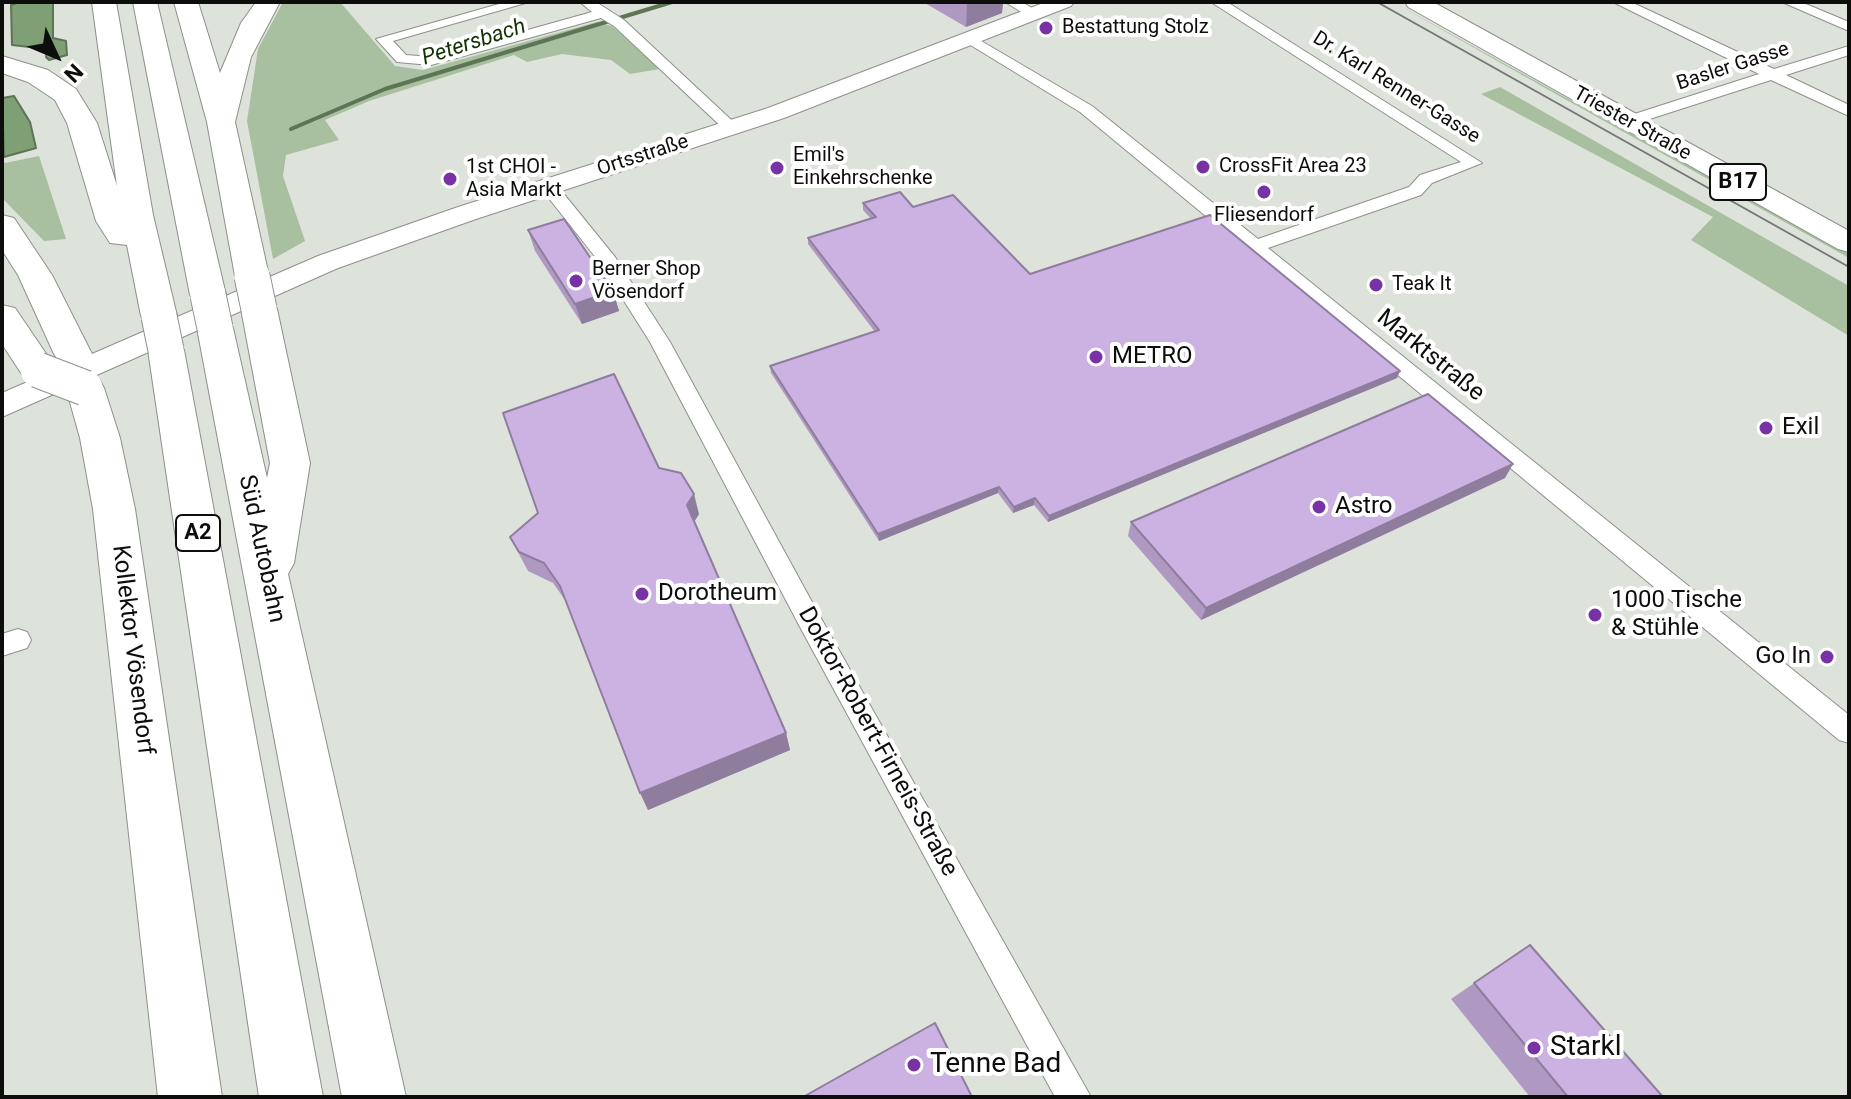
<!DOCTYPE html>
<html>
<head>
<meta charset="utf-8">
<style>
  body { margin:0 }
  #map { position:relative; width:1851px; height:1099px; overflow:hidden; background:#dde2db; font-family:Roboto,sans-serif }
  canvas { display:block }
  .frame { position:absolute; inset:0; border:4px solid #0d0e0c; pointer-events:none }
  .north { position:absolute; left:16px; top:16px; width:80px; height:80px; -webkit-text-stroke:6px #fff; paint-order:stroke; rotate:134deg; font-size:22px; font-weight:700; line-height:32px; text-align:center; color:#0d0e0c }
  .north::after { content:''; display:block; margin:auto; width:28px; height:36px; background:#0d0e0c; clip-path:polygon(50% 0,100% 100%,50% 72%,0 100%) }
</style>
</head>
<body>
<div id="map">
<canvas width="1851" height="1099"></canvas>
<div class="frame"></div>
<div class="north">N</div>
</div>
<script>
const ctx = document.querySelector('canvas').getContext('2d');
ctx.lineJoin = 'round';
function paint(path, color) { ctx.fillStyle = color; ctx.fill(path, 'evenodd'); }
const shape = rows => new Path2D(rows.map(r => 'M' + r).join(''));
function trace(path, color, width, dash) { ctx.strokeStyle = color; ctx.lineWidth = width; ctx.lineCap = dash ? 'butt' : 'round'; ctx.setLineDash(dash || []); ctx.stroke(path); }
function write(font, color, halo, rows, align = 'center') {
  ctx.font = font + ' Roboto,sans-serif'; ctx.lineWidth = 8; ctx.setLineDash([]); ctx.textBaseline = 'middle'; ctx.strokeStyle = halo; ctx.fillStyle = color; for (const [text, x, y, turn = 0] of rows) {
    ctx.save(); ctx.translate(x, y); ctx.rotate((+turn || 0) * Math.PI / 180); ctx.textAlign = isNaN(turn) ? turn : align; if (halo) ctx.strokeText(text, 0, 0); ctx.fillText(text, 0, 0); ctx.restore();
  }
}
paint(shape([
  [283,2,340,2,395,66,423,70,597,22,612,26,660,69,630,74,611,60,562,54,527,62,514,55,369,101,325,120,339,140,286,155,283,176,305,241,273,259,247,121,258,49],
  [1393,2,1849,254,1849,258,1563,98],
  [1500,87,1849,286,1849,336,1691,240,1713,217,1481,94],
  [39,156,66,239,44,241,2,198,2,161,5,163]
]), '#a8c09f');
const water = shape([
  [20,2,53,2,53,38,66,41,67,55,49,60,46,57,47,49,12,45,11,5,20,2],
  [14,96,30,122,36,148,4,157,2,98,14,96]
]);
paint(water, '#7f9f74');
trace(water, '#5d7455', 2);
trace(shape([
  [291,129,385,89,672,2]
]), '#5d7455', 4);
const street = shape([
  [506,2,529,2,393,41,406,55,431,57,592,12,581,3,596,2,624,20,740,128,738,131,726,131,614,26,601,18,431,65,397,62,376,39,506,2],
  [1005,2,1022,2,1040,13,1028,16,1005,2],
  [1211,2,1227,2,1482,163,1432,183,1421,195,1268,248,1849,715,1849,743,1839,740,1080,112,959,38,961,35,971,35,1092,106,1258,239,1409,187,1420,175,1461,162,1211,2],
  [1613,2,1631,2,1774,69,1849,46,1849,55,1786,75,1849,105,1849,116,1771,80,1634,124,1622,124,1622,118,1759,74,1613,2],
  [1782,2,1801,2,1849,22,1849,31,1782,2],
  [549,182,555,183,615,257,670,342,818,613,1091,1097,1055,1097,800,627,650,342,600,263,540,187,549,182],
  [18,629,27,632,31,640,27,648,2,656,2,634,18,629]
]);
const secondary = shape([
  [1046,2,1074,2,1071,6,784,118,476,219,338,268,2,417,2,393,318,256,458,207,768,108,1046,2]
]);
const primary = shape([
  [1405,2,1433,2,1849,231,1849,252,1838,249,1408,7,1405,2]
]);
const highway = shape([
  [92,2,116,2,153,215,177,316,172,324,159,327,146,324,141,316,127,245,110,243,96,221,67,123,55,100,28,82,2,73,2,56,48,70,76,89,97,123,117,186,92,2],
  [133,2,157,2,226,295,220,303,208,306,196,303,190,295,133,2],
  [174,2,198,2,220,73,241,23,256,2,280,2,251,57,235,122,269,276,264,283,252,286,240,283,235,276,207,122,174,2],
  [2,215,14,218,52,275,92,354,86,363,73,366,60,363,54,354,18,275,2,250,2,215],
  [259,298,272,301,277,309,310,463,294,563,288,574,406,1097,342,1097,197,328,202,320,215,316,228,320,233,328,267,478,270,463,241,309,246,301,259,298],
  [2,305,15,308,51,361,57,370,51,379,38,383,25,379,2,344,2,305],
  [166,338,179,341,184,350,323,1097,259,1097,148,350,153,341,166,338],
  [85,375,99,379,104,388,120,438,135,509,222,1097,158,1097,93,509,80,438,66,388,71,379,85,375]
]);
trace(street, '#8c918a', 2);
trace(secondary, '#8c918a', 2);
trace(primary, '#8c918a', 2);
trace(highway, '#8c918a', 2);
paint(street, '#fff');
paint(secondary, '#fff');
paint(primary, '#fff');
paint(highway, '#fff');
trace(shape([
  [1377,2,1849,267]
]), '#757874', 2);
const highwayBridge = shape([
  [252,276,259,309],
  [208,295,215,328],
  [159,316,166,350],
  [38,370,85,388]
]);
trace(highwayBridge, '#8c918a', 37, []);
trace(highwayBridge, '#fff', 35);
paint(shape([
  [923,2,1003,2,1002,13,966,27],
  [863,203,913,207,1030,274,1400,371,1397,378,1048,522,1034,505,1013,513,998,493,879,541,771,373,770,366,875,332,808,244,808,238,871,219,863,210],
  [528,230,613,291,619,311,582,324,535,251],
  [1505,478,1201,620,1128,536,1131,522],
  [699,514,694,522,786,733,790,750,648,810,565,600,553,583,528,571,510,537],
  [1530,945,1663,1097,1530,1097,1451,999]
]), '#af99c2');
paint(shape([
  [970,2,1003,2,1002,13,966,27,967,3],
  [613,291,619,311,582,324,575,304],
  [1400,371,1397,378,1048,522,1049,516],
  [1513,464,1505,478,1201,620,1206,608],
  [999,487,998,493,879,541,878,534],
  [694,494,699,514,692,525,687,505],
  [1035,498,1034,505,1013,513,1014,507],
  [786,733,790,750,648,810,640,793]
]), '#8f7d9e');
const building = shape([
  [900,192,913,207,953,195,1030,274,1210,215,1400,371,1049,516,1035,498,1014,507,999,487,878,534,770,366,879,330,808,238,876,217,863,203,900,192],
  [564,219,613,291,575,304,528,230,564,219],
  [614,374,659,468,681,473,694,494,687,505,786,733,640,793,560,586,544,563,519,552,510,537,538,513,503,413,614,374],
  [1428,394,1513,464,1206,608,1131,522,1428,394],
  [1530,945,1663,1097,1568,1097,1474,983,1530,945],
  [935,1023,972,1097,803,1097,935,1023]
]);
paint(building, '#ccb2e2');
trace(building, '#8f7d9e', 2);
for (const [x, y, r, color] of [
  [1046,28,8,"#7832a5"],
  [1203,167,8,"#7832a5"],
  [777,168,8,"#7832a5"],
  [450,179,8,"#7832a5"],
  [1264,192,8,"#7832a5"],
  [576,281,8,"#7832a5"],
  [1376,285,8,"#7832a5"],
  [1096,357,8,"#7832a5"],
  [1766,428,8,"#7832a5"],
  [1319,507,8,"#7832a5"],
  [642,594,8,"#7832a5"],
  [1595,615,8,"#7832a5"],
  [1827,657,8,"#7832a5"],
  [1534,1048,8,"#7832a5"],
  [914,1065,8,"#7832a5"]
]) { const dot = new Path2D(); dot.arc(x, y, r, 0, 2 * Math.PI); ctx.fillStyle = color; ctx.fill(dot); trace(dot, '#fff', 3); }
write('20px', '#0d0e0c', '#fff', [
  ["Bestattung Stolz",1062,28],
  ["Emil's",793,156],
  ["Einkehrschenke",793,179],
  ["CrossFit Area 23",1219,167],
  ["1st CHOI -",466,168],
  ["Asia Markt",466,191],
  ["Fliesendorf",1264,216,"center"],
  ["Berner Shop",592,270],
  ["Vösendorf",592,293],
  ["Teak It",1392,285]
], 'left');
write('20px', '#0d0e0c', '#fff', [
  ["Basler Gasse",1733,67,-18],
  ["Dr. Karl Renner-Gasse",1396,88,32],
  ["Triester Straße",1632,124,29],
  ["Ortsstraße",643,156,-18]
]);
write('italic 22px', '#133204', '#fff', [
  ["Petersbach",474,43,-18]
]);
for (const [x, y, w] of [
  [1738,182,56],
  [198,533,44]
]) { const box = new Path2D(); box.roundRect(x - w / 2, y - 18, w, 36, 6); ctx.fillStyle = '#fff'; ctx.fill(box); trace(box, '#0d0e0c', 2); }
write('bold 22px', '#0d0e0c', null, [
  ["B17",1738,182],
  ["A2",198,533]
]);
write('24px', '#0d0e0c', '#fff', [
  ["Marktstraße",1430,356,39],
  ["Süd Autobahn",261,549,78],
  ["Kollektor Vösendorf",132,650,83],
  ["Doktor-Robert-Firneis-Straße",877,742,61]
]);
write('24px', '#0d0e0c', '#fff', [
  ["METRO",1112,357],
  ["Exil",1782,428],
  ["Astro",1335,507],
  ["Dorotheum",658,594],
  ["1000 Tische",1611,601],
  ["& Stühle",1611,629],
  ["Go In",1811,657,"right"]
], 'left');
write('28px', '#0d0e0c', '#fff', [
  ["Starkl",1550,1048],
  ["Tenne Bad",930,1065]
], 'left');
</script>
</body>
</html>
